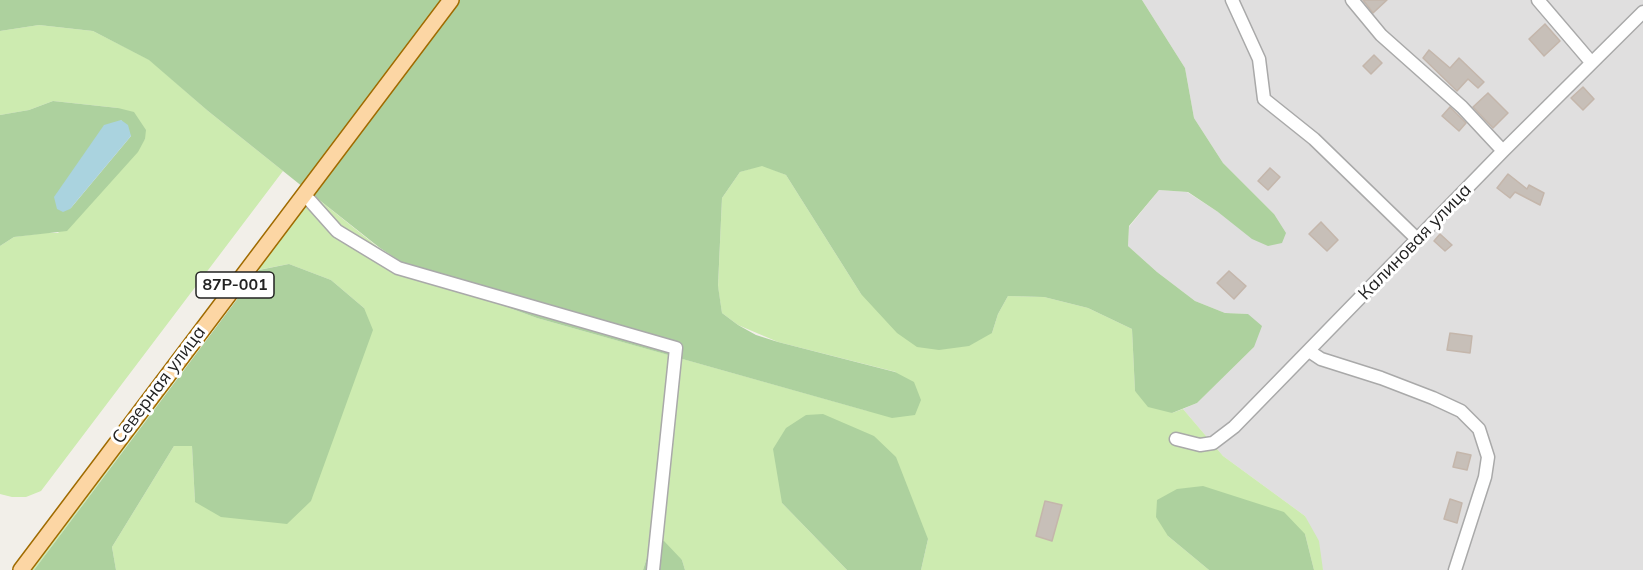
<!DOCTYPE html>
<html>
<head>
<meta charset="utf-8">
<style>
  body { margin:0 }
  canvas { display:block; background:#f2efe9 }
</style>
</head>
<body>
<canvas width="1643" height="570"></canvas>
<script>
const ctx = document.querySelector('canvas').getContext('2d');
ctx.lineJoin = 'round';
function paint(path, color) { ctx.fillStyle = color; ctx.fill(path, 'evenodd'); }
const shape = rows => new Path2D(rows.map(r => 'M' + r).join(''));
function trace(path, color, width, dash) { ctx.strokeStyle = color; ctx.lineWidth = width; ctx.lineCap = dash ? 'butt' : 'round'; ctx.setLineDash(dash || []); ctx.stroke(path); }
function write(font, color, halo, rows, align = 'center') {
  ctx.font = font + ' Mulish,sans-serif'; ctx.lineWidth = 6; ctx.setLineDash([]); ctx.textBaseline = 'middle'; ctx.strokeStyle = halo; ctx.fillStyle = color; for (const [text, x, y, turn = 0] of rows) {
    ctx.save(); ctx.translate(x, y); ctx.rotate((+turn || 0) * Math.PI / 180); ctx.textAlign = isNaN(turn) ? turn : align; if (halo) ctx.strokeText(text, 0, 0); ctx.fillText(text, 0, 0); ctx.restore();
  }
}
paint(shape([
  [1142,0,1643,0,1643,570,1323,570,1305,516,1223,456,1183,409,1197,403,1254,347,1248,314,1225,313,1195,301,1157,272,1128,246,1129,227,1159,190,1187,192,1218,212,1274,214,1223,163,1194,118,1185,68]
]), '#e0dfdf');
paint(shape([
  [39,25,93,31,150,60,208,111,283,171,41,491,26,497,12,497,0,494,0,246,14,237,44,233,58,233,145,139,118,108,53,101,29,110,0,115,0,31],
  [762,165,786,175,861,294,992,333,998,314,1008,296,1044,297,1088,308,1132,329,1135,391,1172,413,1183,409,1223,456,1305,516,1319,541,1323,570,1314,570,1305,534,1168,536,1209,570,921,570,928,539,782,503,847,570,685,570,682,560,651,545,643,570,116,570,112,547,174,446,192,446,195,502,364,308,331,280,289,264,258,270,34,570,27,570,313,195,379,248,403,263,471,294,537,318,868,411,896,372,778,342,738,325,722,313,718,287,722,198,740,172]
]), '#cdebb0');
paint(shape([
  [0,0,1142,0,1185,68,1194,118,1223,163,1274,214,1286,233,1282,243,1268,246,1252,239,1218,212,1188,192,1159,190,1129,226,1128,246,1157,272,1195,301,1225,313,1248,314,1262,326,1254,347,1197,403,1172,413,1148,407,1135,391,1132,329,1088,308,1044,297,1008,296,998,314,992,333,969,346,939,350,917,347,897,333,861,294,786,175,762,166,740,172,722,198,718,286,722,313,738,325,756,335,778,342,895,372,914,382,921,400,915,415,892,418,537,318,471,294,403,263,380,248,313,195,208,111,149,60,93,31,39,25,0,31],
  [53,101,118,108,134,112,146,130,145,139,138,152,67,231,14,237,0,246,0,115,29,110],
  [121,120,131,136,70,209],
  [289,264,331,280,364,308,373,330,311,501,287,524,221,517,195,502,192,446,174,446,112,547,116,570,34,570,259,270],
  [823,414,874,436,896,457,928,539,921,570,847,570,782,503,773,449,786,428,806,415],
  [1203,486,1284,512,1305,534,1314,570,1209,570,1168,536,1156,517,1157,500,1177,489],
  [664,541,682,560,685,570,643,570,651,545]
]), '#add19e');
paint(shape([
  [121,120,128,125,131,136,70,209,63,212,57,209,54,197,104,125]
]), '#aad3df');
const building = shape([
  [1363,0,1387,0,1373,13,1363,0],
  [1545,24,1560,41,1544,56,1529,39,1545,24],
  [1429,50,1450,68,1459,58,1484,82,1478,88,1468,79,1457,91,1423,58,1429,50],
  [1374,55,1382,63,1371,74,1363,66,1374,55],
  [1583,87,1594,99,1583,110,1571,98,1583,87],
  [1488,93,1508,113,1493,128,1473,107,1488,93],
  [1450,107,1466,123,1459,131,1442,116,1450,107],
  [1270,168,1280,177,1268,190,1258,181,1270,168],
  [1508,174,1527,189,1529,185,1544,193,1540,205,1515,192,1510,198,1497,188,1508,174],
  [1321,222,1338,240,1327,251,1309,234,1321,222],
  [1440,234,1452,245,1445,251,1434,241,1440,234],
  [1229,271,1246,286,1234,299,1217,283,1229,271],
  [1450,333,1472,336,1470,353,1447,350,1450,333],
  [1457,452,1471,455,1467,470,1453,467,1457,452],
  [1450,499,1462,503,1457,523,1444,519,1450,499],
  [1045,501,1062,505,1052,541,1036,536,1045,501]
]);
paint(building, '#c7bfb8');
trace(building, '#c4b6ab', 1.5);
const minor = shape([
  [1232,0,1259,59,1264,99,1314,139,1417,239],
  [1352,0,1381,35,1462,107,1503,151],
  [1538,0,1591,62],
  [304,194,337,231,398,268,676,348,653,570],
  [1309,351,1321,359,1381,378,1433,398,1461,411,1479,429,1488,457,1485,477,1455,570],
  [1176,439,1200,445,1213,443,1234,427,1503,151,1643,12]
]);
const major = shape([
  [21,570,451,0]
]);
trace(minor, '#a9a9a9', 15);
trace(major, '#a06b00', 18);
trace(minor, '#fff', 12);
trace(major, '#fcd6a4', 15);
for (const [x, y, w] of [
  [235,285,78]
]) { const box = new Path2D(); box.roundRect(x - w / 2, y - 13, w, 26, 4.5); ctx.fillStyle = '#fff'; ctx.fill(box); trace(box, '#222', 1.5); }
write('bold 16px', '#222', null, [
  ["87Р-001",235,285]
]);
write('18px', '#222', '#fff', [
  ["Калиновая улица",1415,242,-46],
  ["Северная улица",159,385,-53]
]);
</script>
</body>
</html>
